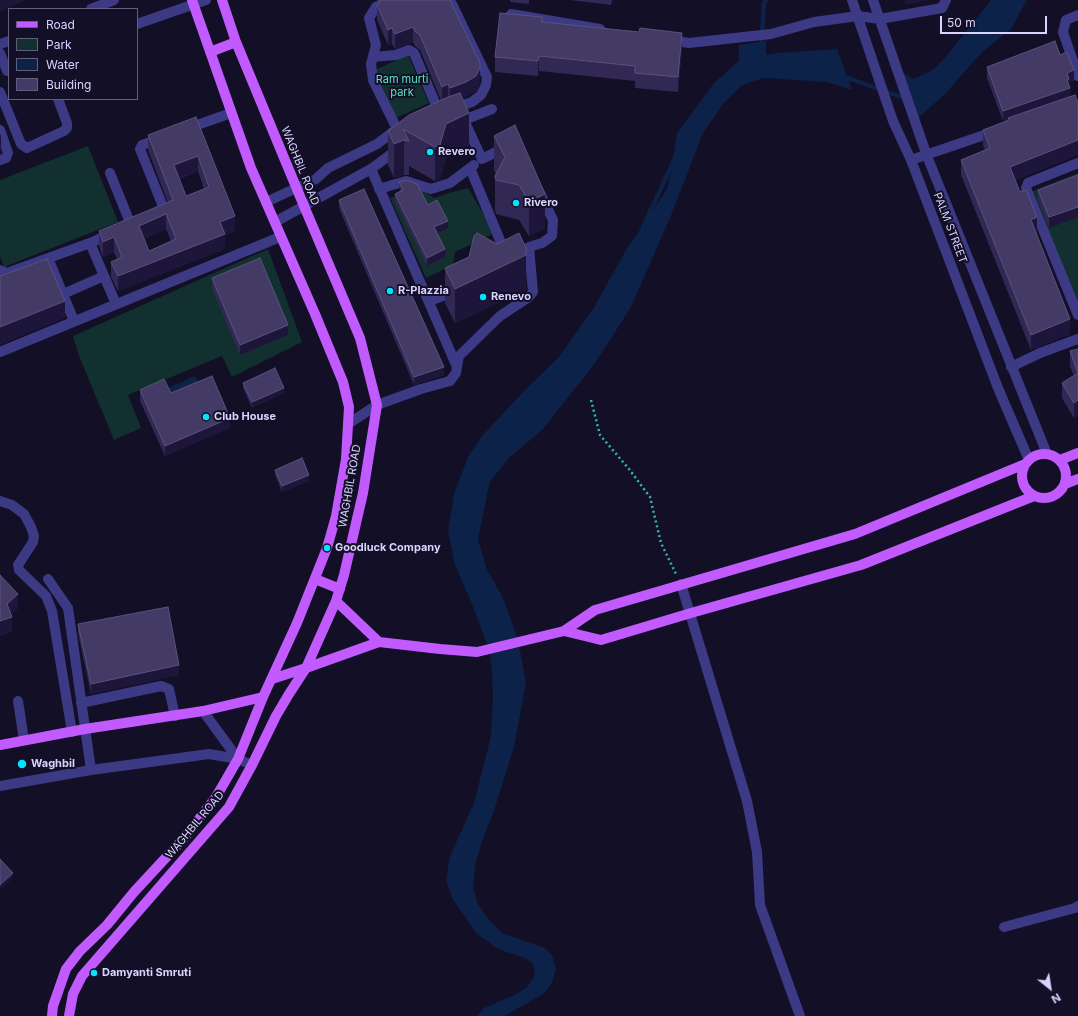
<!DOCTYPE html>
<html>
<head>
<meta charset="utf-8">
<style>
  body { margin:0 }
  #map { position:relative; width:1078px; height:1016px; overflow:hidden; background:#130f26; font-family:Inter,sans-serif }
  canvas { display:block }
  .legend { position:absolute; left:8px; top:8px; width:130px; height:92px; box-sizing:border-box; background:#130f26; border:1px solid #625e7d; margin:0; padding:5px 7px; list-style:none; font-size:12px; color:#d9d4ff }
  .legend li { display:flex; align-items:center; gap:8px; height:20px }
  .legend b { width:20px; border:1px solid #625e7d }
  .north { position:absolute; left:1030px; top:968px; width:40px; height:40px; -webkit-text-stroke:3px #130f26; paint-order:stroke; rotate:150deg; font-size:11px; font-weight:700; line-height:16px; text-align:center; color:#d9d4ff }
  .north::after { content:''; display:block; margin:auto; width:14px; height:18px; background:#d9d4ff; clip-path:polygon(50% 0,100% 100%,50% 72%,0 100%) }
  .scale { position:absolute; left:940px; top:16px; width:107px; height:18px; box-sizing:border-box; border:2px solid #d9d4ff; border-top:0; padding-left:5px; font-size:12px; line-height:14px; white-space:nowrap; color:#d9d4ff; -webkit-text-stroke:3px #130f26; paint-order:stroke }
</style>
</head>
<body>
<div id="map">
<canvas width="1078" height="1016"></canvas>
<ul class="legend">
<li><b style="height:5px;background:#c25bff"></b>Road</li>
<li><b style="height:11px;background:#12302f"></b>Park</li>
<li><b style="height:11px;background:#0c2248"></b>Water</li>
<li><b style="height:11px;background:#433a66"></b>Building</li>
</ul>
<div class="north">N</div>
<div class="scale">50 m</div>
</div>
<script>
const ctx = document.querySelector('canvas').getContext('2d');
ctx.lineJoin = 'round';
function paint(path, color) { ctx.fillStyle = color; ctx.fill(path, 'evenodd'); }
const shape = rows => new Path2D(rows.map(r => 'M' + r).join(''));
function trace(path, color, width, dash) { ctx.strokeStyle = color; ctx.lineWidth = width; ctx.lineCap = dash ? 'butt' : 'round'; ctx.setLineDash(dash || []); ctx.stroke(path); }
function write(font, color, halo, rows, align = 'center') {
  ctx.font = font + ' Inter,sans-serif'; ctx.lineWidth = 4; ctx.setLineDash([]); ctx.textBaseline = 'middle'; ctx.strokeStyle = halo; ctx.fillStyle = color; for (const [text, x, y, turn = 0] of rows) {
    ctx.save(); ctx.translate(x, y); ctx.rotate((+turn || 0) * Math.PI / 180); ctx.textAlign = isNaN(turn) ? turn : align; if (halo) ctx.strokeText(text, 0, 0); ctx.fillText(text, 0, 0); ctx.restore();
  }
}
paint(shape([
  [408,55,429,103,396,118,375,70],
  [88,146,118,222,4,267,0,256,0,180],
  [1078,173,1078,306,1033,191],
  [418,187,434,198,445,194,468,188,495,233,455,252,453,265,426,278,390,198],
  [268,249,302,342,232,377,222,356,128,395,141,428,114,440,79,356,73,336]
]), '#12302f');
paint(shape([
  [991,0,1027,0,1011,29,982,52,945,94,916,120,898,70,913,79,931,71,944,59],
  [766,41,766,55,778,53,837,49,852,90,827,82,763,78,742,85,723,104,703,133,670,218,630,309,593,366,542,430,510,457,490,481,478,539,487,570,502,596,518,639,526,683,514,747,493,814,482,841,475,866,473,888,478,904,489,920,502,933,545,948,552,955,556,969,552,983,543,994,504,1016,477,1016,484,1008,515,995,527,987,533,979,535,971,533,964,525,958,498,949,476,933,452,898,446,880,450,856,474,803,491,736,493,695,492,671,489,649,472,604,455,565,448,531,454,494,468,457,482,436,525,390,559,357,593,309,626,250,666,191,670,178,677,133,714,83,739,61,739,45],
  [195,376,202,390,198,413,164,390]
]), '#0c2248');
trace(shape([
  [761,48,764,4,766,0],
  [842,76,907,99],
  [643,227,676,156]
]), '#0c2248', 4.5);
trace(shape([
  [591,400,600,435,629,469,650,497,661,543,676,574]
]), '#2fb8b0', 2.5, [2, 3]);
trace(shape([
  [389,0,376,7,369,18,376,45,371,64,373,80,397,129],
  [446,0,452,4,487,77,486,85,481,95,472,102,454,108],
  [852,0,893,121,911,160,998,388,1029,460],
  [873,0,927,156,1047,454],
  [91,9,114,0],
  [511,14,600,29],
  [1078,15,1066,20,1063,32,1078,76],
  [137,24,206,0],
  [669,40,689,43,771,34,814,22,858,16,880,19,942,8,946,0],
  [0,44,9,41],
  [0,53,7,71],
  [373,57,396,55,409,50,414,53,439,112],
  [0,92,21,144,27,148,64,131,67,128,67,123,58,99],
  [463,120,464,120,482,159,506,147],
  [464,120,492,109],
  [186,129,231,113],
  [0,130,8,153,6,158,0,160],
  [911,160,996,131],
  [1078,163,1028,183,1026,188,1078,315],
  [470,168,504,250,509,250],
  [371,169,457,367],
  [110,173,131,225],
  [379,189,406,181,431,189,450,183,474,165],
  [266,202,316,179,328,168,377,144,398,128],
  [156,214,161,212,162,204,140,149,142,145,159,139],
  [275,222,371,169,398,149],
  [110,234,90,243,116,304],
  [48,258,74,321],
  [0,270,7,273,90,243],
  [63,294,104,276],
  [429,301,451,293,457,290],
  [0,352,280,237],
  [1011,367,1040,353,1078,339],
  [348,424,377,405,421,389,450,381,456,373,459,356,500,316,529,297,533,292,529,247,542,243,552,236,553,220,539,191],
  [0,501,12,505,24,514,31,527,34,536,33,542,18,565,19,570,46,596,52,611,72,732],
  [48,579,68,608,91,770],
  [681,584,747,801,757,852,760,905,800,1016],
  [18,701,24,740],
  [81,703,161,686,169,689,175,716],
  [203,711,238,759],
  [0,786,91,770,209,754,238,759,252,765],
  [1004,927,1075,908,1078,906]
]), '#3d3a85', 10);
trace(shape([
  [210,52,236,42],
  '1022 476a22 22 0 1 1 44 0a22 22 0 1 1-44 0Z',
  [1060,460,1078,453],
  [1065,484,1078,479],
  [315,579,340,589],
  [336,601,379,642],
  [564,631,601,640,691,613,861,565,1034,496],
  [272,679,306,668,379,642,440,649,477,652,564,631,595,610,855,534,1025,464],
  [0,745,85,729,203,711,263,697],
  [52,1016,53,1006,66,969,80,951,107,925,134,892,185,837,216,797,238,759,263,697,297,623,327,548,336,516,346,459,349,407,343,382,315,314,251,168,192,0],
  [69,1016,73,994,82,976,229,807,252,765,276,716,289,694,306,668,336,601,344,575,363,493,377,405,360,338,304,206,236,42,222,0]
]), '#c25bff', 10);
paint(shape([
  [379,0,480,78,480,83,476,91,466,97,463,98,469,147,446,158,440,179,435,181,409,166,409,175,404,175,394,178,388,165,388,131,441,100,420,50,415,46,413,42,395,49,392,44,388,45,377,20,377,5,379,4],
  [510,0,529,0,529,4,510,2],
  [570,0,612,0,611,5],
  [542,22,682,48,678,92,635,88,635,81,539,71,538,76,495,72,495,57],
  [1060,55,1074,81,1069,82,1070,97,1078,102,1078,155,1015,180,1037,232,1036,233,1070,334,1031,350,961,175,961,160,985,150,983,145,983,130,1008,120,1008,119,1003,121,987,78,987,67],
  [196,117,235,231,225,235,225,249,118,291,111,277,111,262,117,259,114,252,103,257,99,246,99,231,168,203,148,150,148,135],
  [198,171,204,189,186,196,179,179],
  [166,229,171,241,149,251,144,239],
  [494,136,545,228,529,236,519,220,496,214,495,210,495,176,496,174,494,170],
  [1078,175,1049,228,1038,200,1038,190],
  [399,182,428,205,448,228,437,234,445,257,427,266,395,201,395,194,400,191],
  [339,200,444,375,414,385,339,208],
  [497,244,526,290,455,323,445,303,445,268],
  [212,278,288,335,240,355,212,288],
  [1078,349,1078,415,1074,418,1062,398,1062,383,1074,376,1070,366,1070,351],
  [243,383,284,393,252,408,243,388],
  [140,390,230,428,165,456,140,401],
  [275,470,309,481,282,492,275,475],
  [78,624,179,675,91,694,78,634]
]), '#312854');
paint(shape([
  [0,0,26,0,0,12],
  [905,0,929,0,905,5],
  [413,27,413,42,395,49,395,34],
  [392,28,392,44,388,45,388,30],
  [682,33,682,48,678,92,678,77],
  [539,56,539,71,538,76,538,61],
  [480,63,480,83,476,91,466,97,450,103,450,88],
  [1074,70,1074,81,1069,82,1069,88,1070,88,1070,98,1003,121,1003,111,1067,73],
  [448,84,448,99,442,102,442,87],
  [469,113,469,147,446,158,440,179,435,181,435,147,446,124],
  [0,135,1,135,1,153,0,153],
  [404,140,404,175,394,178,394,144],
  [1078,140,1078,155,1010,182,1010,167],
  [198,156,198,171,174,180,174,165],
  [545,194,545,228,529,236,529,202],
  [1078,207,1078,217,1049,228,1049,217],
  [166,214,166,229,139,241,139,226],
  [235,216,235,231,225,235,225,249,118,291,118,276,220,222],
  [1037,217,1037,232,1031,235,1031,220],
  [448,221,448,228,434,235,434,227],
  [114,237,114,252,103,257,103,242],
  [445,249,445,257,427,266,427,258],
  [526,255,526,290,455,323,455,289],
  [65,301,65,318,0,345,0,327],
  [1070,319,1070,334,1031,350,1031,335],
  [288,325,288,335,240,355,240,345],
  [444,367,444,375,414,385,414,377],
  [284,388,284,393,252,408,252,402],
  [1078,400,1078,415,1074,418,1074,403],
  [230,418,230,428,165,456,165,446],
  [309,475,309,481,282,492,282,486],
  [18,594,18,609,7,619,7,604],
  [12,617,12,632,0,636,0,621],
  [179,665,179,675,91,694,91,684],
  [13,873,13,878,0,890,0,885]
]), '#1d163a');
const building = shape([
  [379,0,450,0,480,63,480,68,476,76,466,82,450,88,448,84,442,87,420,35,415,31,413,27,395,34,392,28,388,30,377,5,380,3,379,0],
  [500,13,542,17,542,22,639,32,640,28,682,33,678,77,635,73,635,66,539,56,538,61,495,57,500,13],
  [1055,41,1060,55,1067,52,1074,70,1067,73,1069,79,1067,80,1070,88,1003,111,987,67,1055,41],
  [460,93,469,113,446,124,440,145,435,147,403,129,409,141,404,140,394,144,388,131,409,115,448,97,460,93],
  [1075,95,1078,102,1078,140,1010,167,1020,192,1026,190,1037,217,1031,220,1070,319,1031,335,961,160,990,148,983,130,1009,120,1008,118,1075,95],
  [196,117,235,216,220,222,225,234,118,276,111,262,122,257,114,237,103,242,99,231,173,200,148,135,196,117],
  [198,156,209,187,186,196,174,165,198,156],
  [166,214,176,239,149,251,139,226,166,214],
  [515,125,545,194,529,202,519,185,496,180,495,176,505,157,494,136,515,125],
  [1078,175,1078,207,1049,217,1038,190,1078,175],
  [406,180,417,184,428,205,437,200,448,221,434,227,445,249,427,258,395,194,403,190,399,182,406,180],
  [364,189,444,367,414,377,339,200,364,189],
  [477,233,497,244,519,233,526,248,526,255,455,289,445,268,469,257,474,236,477,233],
  [260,258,288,325,240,345,212,278,260,258],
  [47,259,65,301,0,327,0,276,47,259],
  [1078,349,1078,400,1074,403,1062,383,1078,373,1070,351,1078,349],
  [275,368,284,388,252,402,243,383,275,368],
  [212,376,230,418,165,446,140,390,164,379,171,393,212,376],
  [302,458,309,475,282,486,275,470,302,458],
  [0,575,18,594,7,604,12,617,0,621,0,575],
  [168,607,179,665,91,684,78,624,168,607],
  [0,859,13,873,0,885,0,859]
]);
paint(building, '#433a66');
trace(building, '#5a527e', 1);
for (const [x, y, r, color] of [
  [430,152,4,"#00e5ff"],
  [516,203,4,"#00e5ff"],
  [390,291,4,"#00e5ff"],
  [483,297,4,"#00e5ff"],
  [206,417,4,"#00e5ff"],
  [327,548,4,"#00e5ff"],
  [22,764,5,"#00e5ff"],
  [94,973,4,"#00e5ff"]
]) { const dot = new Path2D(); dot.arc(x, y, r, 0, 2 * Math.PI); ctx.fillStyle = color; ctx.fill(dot); trace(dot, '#130f26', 1.5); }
write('11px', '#5fe0c0', '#130f26', [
  ["Ram murti",402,80],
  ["park",402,93]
]);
write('bold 11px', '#d9d4ff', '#130f26', [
  ["Revero",438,152],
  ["Rivero",524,203],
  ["R-Plazzia",398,291],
  ["Renevo",491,297],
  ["Club House",214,417],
  ["Goodluck Company",335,548],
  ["Waghbil",31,764],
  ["Damyanti Smruti",102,973]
], 'left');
write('11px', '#d9d4ff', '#130f26', [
  ["WAGHBIL ROAD",300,166,68],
  ["PALM STREET",950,228,69],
  ["WAGHBIL ROAD",350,486,-80],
  ["WAGHBIL ROAD",195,825,-50]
]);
</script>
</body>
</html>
